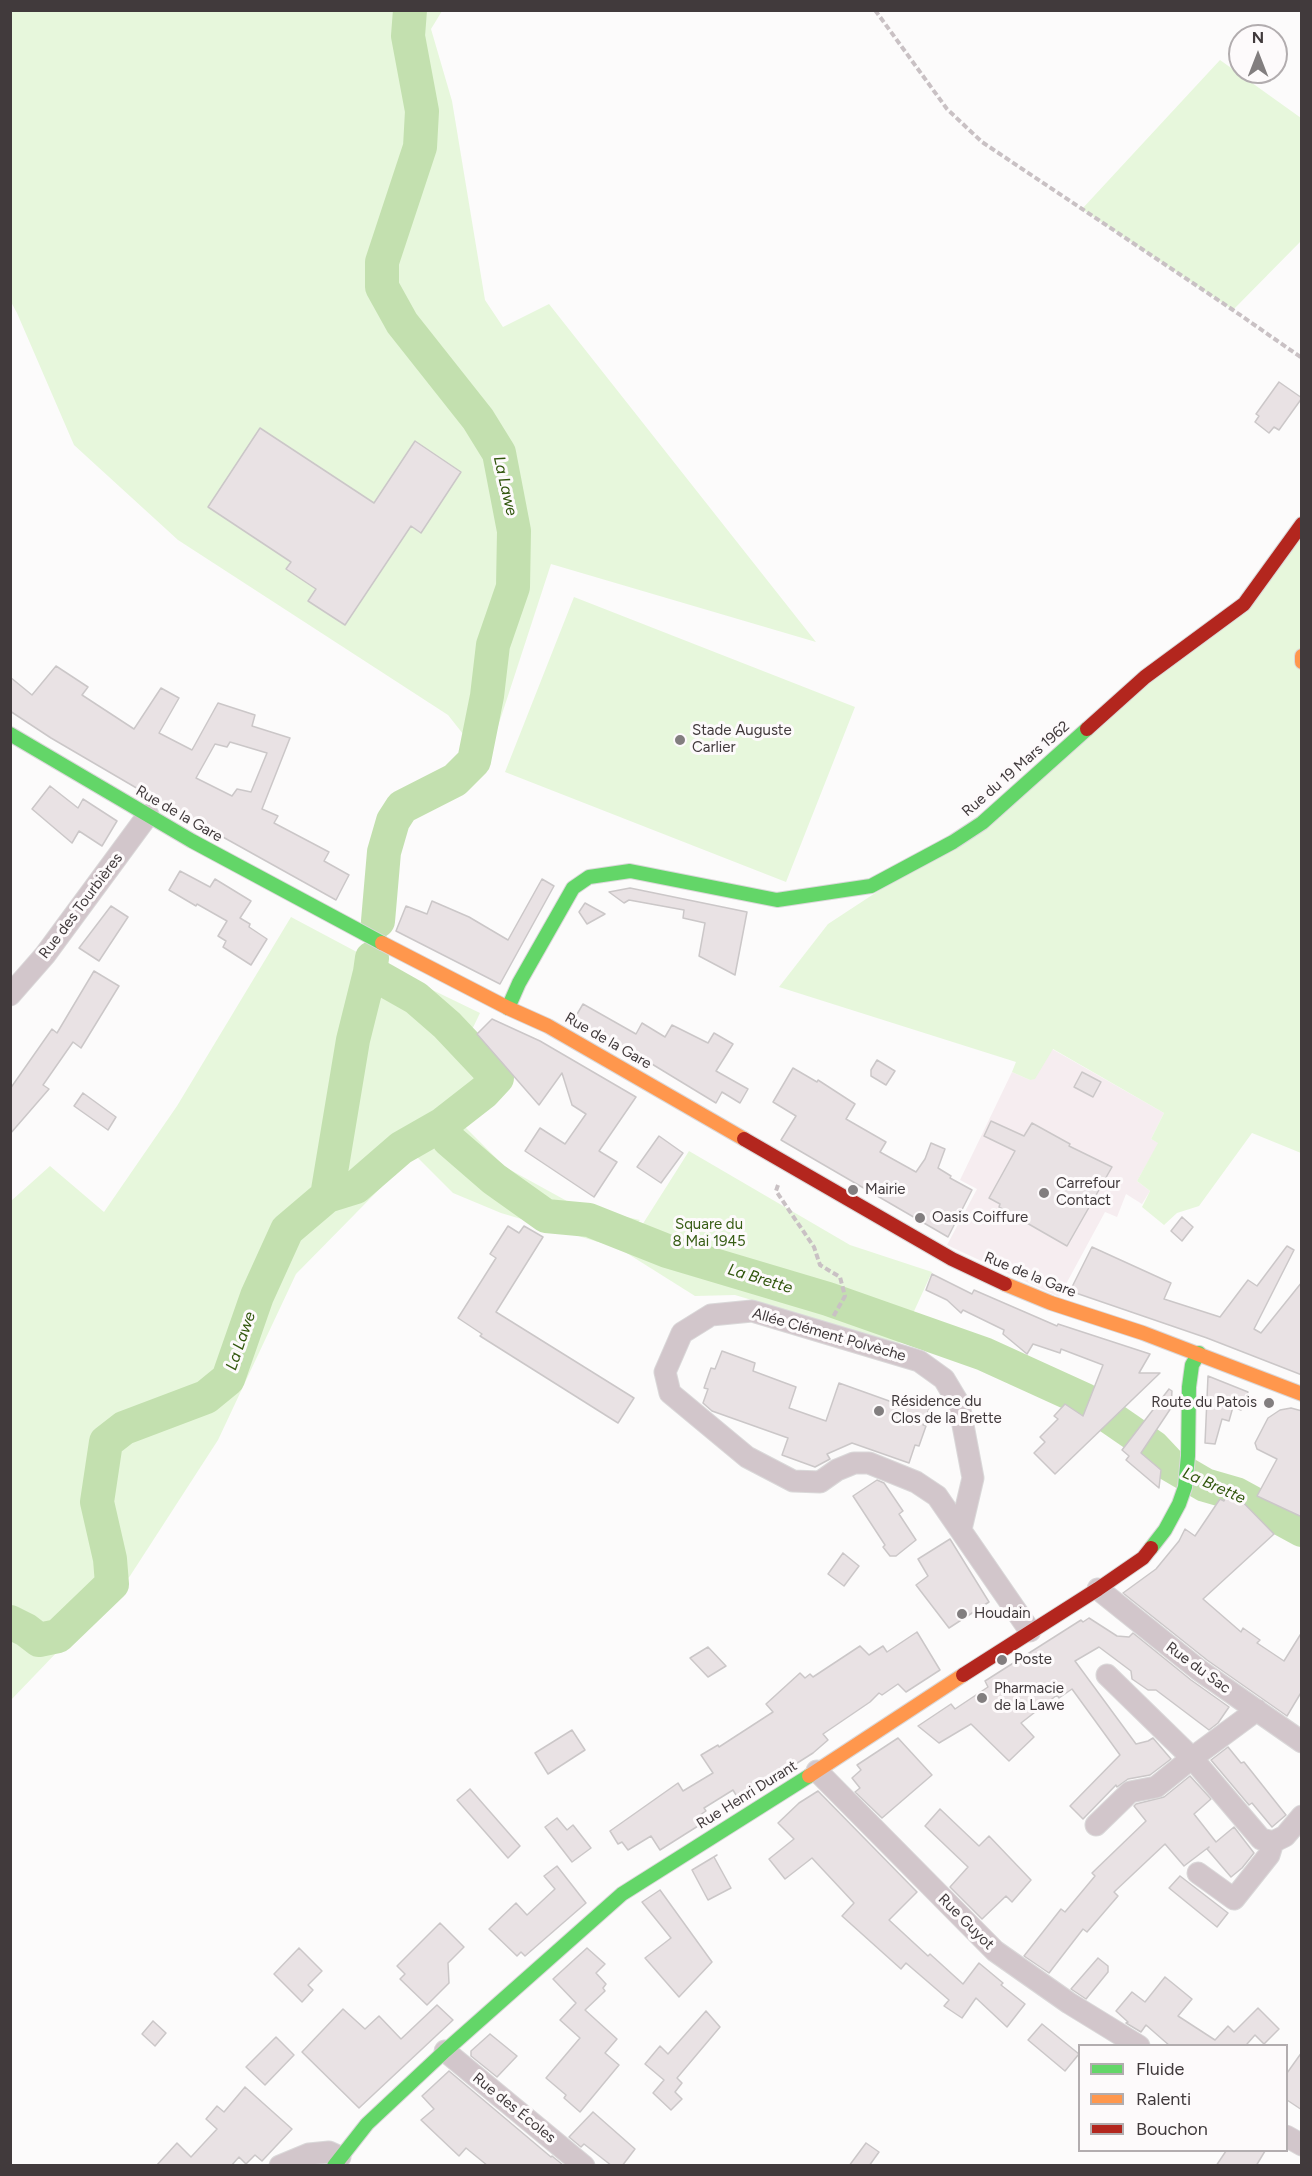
<!DOCTYPE html>
<html>
<head>
<meta charset="utf-8">
<style>
  body { margin:0 }
  #map { position:relative; width:1312px; height:2176px; overflow:hidden; background:#fcfbfb; font-family:Figtree,sans-serif }
  canvas { display:block }
  .frame { position:absolute; inset:0; border:12px solid #413a3c; pointer-events:none }
  .legend { position:absolute; left:1078px; top:2044px; width:210px; height:108px; box-sizing:border-box; background:#fdfafb; border:2px solid #b2adaf; margin:0; padding:8px 10px; list-style:none; font-size:18px; color:#413a3c }
  .legend li { display:flex; align-items:center; gap:12px; height:30px }
  .legend b { width:30px; border:2px solid #b2adaf }
  .north { position:absolute; left:1228px; top:24px; width:60px; height:60px; box-sizing:border-box; background:#fdfafb; border:2px solid #b2adaf; border-radius:50%; rotate:0deg; font-size:16px; font-weight:700; line-height:24px; text-align:center; color:#413a3c }
  .north::after { content:''; display:block; margin:auto; width:21px; height:27px; background:#827e7f; clip-path:polygon(50% 0,100% 100%,50% 72%,0 100%) }
</style>
</head>
<body>
<div id="map">
<canvas width="1312" height="2176"></canvas>
<div class="frame"></div>
<ul class="legend">
<li><b style="height:8px;background:#63d668"></b>Fluide</li>
<li><b style="height:8px;background:#ff974d"></b>Ralenti</li>
<li><b style="height:8px;background:#b3261e"></b>Bouchon</li>
</ul>
<div class="north">N</div>
</div>
<script>
const ctx = document.querySelector('canvas').getContext('2d');
ctx.lineJoin = 'round';
function paint(path, color) { ctx.fillStyle = color; ctx.fill(path, 'evenodd'); }
const shape = rows => new Path2D(rows.map(r => 'M' + r).join(''));
function trace(path, color, width, dash) { ctx.strokeStyle = color; ctx.lineWidth = width; ctx.lineCap = dash ? 'butt' : 'round'; ctx.setLineDash(dash || []); ctx.stroke(path); }
function write(font, color, halo, rows, align = 'center') {
  ctx.font = font + ' Figtree,sans-serif'; ctx.lineWidth = 6; ctx.setLineDash([]); ctx.textBaseline = 'middle'; ctx.strokeStyle = halo; ctx.fillStyle = color; for (const [text, x, y, turn = 0] of rows) {
    ctx.save(); ctx.translate(x, y); ctx.rotate((+turn || 0) * Math.PI / 180); ctx.textAlign = isNaN(turn) ? turn : align; if (halo) ctx.strokeText(text, 0, 0); ctx.fillText(text, 0, 0); ctx.restore();
  }
}
paint(shape([
  [1052,1049,1164,1113,1151,1139,1159,1143,1137,1181,1150,1191,1142,1204,1126,1194,1117,1217,1105,1212,1059,1297,947,1245,977,1189,960,1180,1012,1072,1030,1080]
]), '#f6edf0');
paint(shape([
  [11,11,442,11,431,29,452,101,485,300,503,327,549,304,816,642,551,564,486,763,448,715,178,540,74,445,17,313,11,302],
  [1220,60,1301,118,1301,241,1233,310,1082,209],
  [1301,524,1301,1153,1252,1133,1199,1206,1177,1213,1164,1225,1142,1207,1150,1191,1137,1181,1158,1143,1151,1139,1164,1113,1053,1049,1035,1079,1030,1080,1012,1072,1016,1062,779,987,828,924,982,823,1244,604],
  [574,597,855,707,786,882,505,772],
  [291,917,385,967,480,1013,468,1038,506,1079,459,1121,505,1167,576,1206,640,1220,615,1247,501,1213,453,1193,414,1154,296,1274,218,1440,130,1576,11,1700,11,1201,50,1166,104,1212,177,1106],
  [689,1151,850,1245,932,1272,899,1344,735,1295,695,1296,625,1252]
]), '#e7f7dc');
trace(shape([
  [378,921,384,852,393,821,402,807,455,780,474,761,487,696,493,645,513,587,514,531,499,453,478,419,402,323,382,287,382,262,420,147,422,111,408,36,410,10],
  [370,972,416,998,447,1025,497,1078,484,1092,443,1124,449,1140,494,1179,546,1216,589,1220,667,1251,828,1299,984,1354,1085,1400,1153,1447,1169,1464,1205,1485,1236,1494,1302,1530],
  [327,1196,356,1187,401,1148,443,1124],
  [10,1622,26,1630,39,1640,58,1636,112,1584,110,1559,97,1502,106,1442,124,1428,206,1397,228,1379,257,1296,287,1230,327,1196,353,1040,370,972,372,958]
]), '#c3e0af', 34);
const building = shape([
  [1279,382,1302,398,1279,430,1274,427,1269,433,1255,422,1259,416,1256,414,1279,382],
  [260,428,374,503,415,441,461,472,421,533,411,526,345,625,308,601,316,589,286,569,291,562,208,507,260,428],
  [56,666,88,687,82,695,134,729,161,688,179,698,159,733,192,750,218,703,255,715,252,726,290,738,262,809,278,816,274,823,329,852,324,861,349,875,336,900,169,807,51,738,10,711,10,677,32,695,56,666],
  [230,742,267,753,251,792,237,789,232,796,196,778,215,744,227,747,230,742],
  [50,786,78,808,83,799,117,821,102,846,79,831,72,843,32,809,50,786],
  [180,871,210,887,215,879,251,901,240,918,250,924,249,927,267,939,251,965,223,947,226,941,218,936,227,921,197,904,196,906,169,890,180,871],
  [542,879,554,886,500,984,396,931,406,906,427,914,432,901,469,917,508,940,542,879],
  [630,888,747,912,735,975,699,956,705,923,683,918,684,910,629,900,624,903,609,892,630,888],
  [585,903,605,914,587,924,579,912,585,903],
  [111,906,128,917,99,961,79,948,111,906],
  [94,971,119,986,81,1048,73,1042,43,1085,49,1089,10,1134,10,1089,52,1029,57,1033,94,971],
  [583,1004,636,1034,642,1023,665,1037,672,1025,708,1043,714,1033,733,1044,716,1071,748,1089,740,1103,722,1092,716,1103,642,1058,641,1059,573,1021,583,1004],
  [492,1019,540,1041,636,1097,599,1151,617,1162,594,1197,525,1151,540,1128,565,1144,586,1114,572,1105,562,1073,539,1105,477,1034,492,1019],
  [877,1060,895,1071,886,1085,871,1076,871,1070,877,1060],
  [793,1068,817,1082,818,1080,855,1104,846,1119,886,1142,880,1152,916,1172,925,1159,931,1143,945,1149,938,1168,951,1176,950,1178,972,1190,948,1237,781,1140,796,1116,773,1102,793,1068],
  [1082,1072,1101,1082,1093,1097,1074,1087,1082,1072],
  [83,1093,116,1117,108,1130,74,1106,83,1093],
  [991,1121,1024,1136,1032,1123,1070,1144,1069,1146,1112,1167,1067,1246,999,1207,1000,1204,989,1198,1015,1151,984,1136,991,1121],
  [659,1136,683,1153,661,1183,637,1167,659,1136],
  [1182,1217,1193,1227,1182,1241,1171,1231,1182,1217],
  [508,1226,519,1233,524,1226,543,1237,496,1312,634,1398,618,1423,480,1336,482,1334,458,1318,496,1258,490,1254,508,1226],
  [1287,1246,1294,1250,1254,1329,1261,1333,1302,1282,1302,1375,1207,1338,1070,1291,1092,1247,1171,1283,1164,1299,1220,1317,1248,1280,1257,1286,1287,1246],
  [932,1274,972,1294,974,1290,1057,1326,1058,1324,1150,1354,1139,1373,1160,1373,1055,1474,1034,1453,1045,1442,1040,1437,1058,1419,1054,1416,1065,1404,1083,1416,1103,1365,1061,1349,1060,1353,1033,1344,1027,1354,1003,1334,1004,1330,963,1310,961,1313,947,1300,926,1290,932,1274],
  [722,1351,755,1363,753,1371,796,1387,789,1408,826,1421,839,1383,892,1402,895,1394,930,1406,923,1425,926,1426,919,1446,915,1445,909,1463,852,1443,827,1454,830,1459,815,1467,782,1455,788,1438,712,1411,703,1403,708,1389,704,1388,711,1368,715,1369,722,1351],
  [1208,1376,1248,1392,1241,1410,1233,1407,1229,1421,1222,1419,1215,1444,1205,1443,1208,1376],
  [1169,1389,1172,1391,1171,1408,1141,1453,1161,1470,1159,1488,1126,1460,1129,1456,1122,1450,1169,1389],
  [1291,1408,1302,1411,1302,1517,1257,1496,1277,1459,1257,1449,1255,1443,1268,1418,1280,1410,1291,1408],
  [877,1480,884,1483,903,1511,899,1514,916,1540,896,1556,890,1556,883,1547,885,1545,853,1496,877,1480],
  [1230,1489,1274,1534,1203,1599,1241,1632,1243,1628,1260,1640,1257,1643,1284,1661,1302,1632,1302,1691,1287,1716,1207,1660,1123,1593,1156,1569,1179,1541,1185,1529,1195,1536,1220,1499,1224,1501,1230,1489],
  [950,1539,989,1602,949,1628,916,1585,928,1576,918,1559,950,1539],
  [843,1553,859,1566,844,1586,828,1574,843,1553],
  [1089,1618,1117,1636,1129,1637,1133,1633,1191,1680,1229,1707,1218,1723,1209,1730,1156,1690,1148,1690,1132,1679,1131,1671,1099,1647,1075,1661,1136,1744,1148,1741,1153,1738,1171,1759,1150,1775,1128,1779,1117,1787,1116,1785,1083,1819,1070,1806,1120,1755,1072,1689,1059,1698,1057,1695,1021,1723,1034,1737,1009,1761,971,1724,939,1743,918,1726,951,1704,955,1709,988,1687,985,1681,1081,1620,1083,1622,1089,1618],
  [917,1632,940,1670,906,1692,898,1684,882,1695,879,1693,870,1702,823,1734,828,1740,813,1753,739,1800,733,1790,704,1808,706,1811,694,1819,698,1826,660,1850,651,1836,628,1850,622,1842,618,1844,610,1831,678,1783,683,1791,713,1773,701,1755,718,1745,719,1747,773,1712,766,1704,800,1673,805,1678,810,1674,813,1677,860,1646,869,1655,883,1646,887,1652,917,1632],
  [708,1647,726,1666,708,1677,690,1658,708,1647],
  [572,1730,585,1750,548,1774,535,1753,572,1730],
  [898,1738,932,1775,882,1818,855,1792,860,1788,852,1778,861,1770,857,1765,898,1738],
  [1228,1747,1241,1763,1244,1762,1286,1815,1272,1827,1252,1803,1249,1805,1211,1760,1228,1747],
  [1190,1776,1211,1799,1194,1814,1216,1842,1234,1827,1254,1853,1242,1868,1231,1877,1207,1849,1209,1847,1184,1866,1165,1844,1114,1892,1118,1896,1087,1932,1083,1929,1049,1973,1024,1956,1061,1909,1065,1912,1095,1876,1092,1873,1146,1821,1134,1806,1136,1804,1164,1797,1190,1776],
  [470,1789,520,1846,508,1858,457,1800,470,1789],
  [818,1791,917,1892,889,1920,928,1956,930,1954,963,1984,979,1963,1003,1983,1001,1985,1025,2004,1007,2027,976,1998,962,2018,944,2006,949,2000,906,1963,901,1969,842,1916,854,1903,812,1858,785,1879,769,1859,794,1839,778,1823,799,1803,818,1791],
  [940,1809,979,1846,989,1836,1031,1880,1012,1902,1006,1896,982,1919,950,1887,968,1867,925,1826,940,1809],
  [557,1818,567,1830,573,1825,591,1848,572,1862,545,1827,557,1818],
  [717,1855,714,1857,731,1888,708,1900,692,1870,717,1855],
  [557,1866,586,1903,525,1956,521,1952,517,1956,489,1929,516,1903,527,1915,555,1889,544,1876,557,1866],
  [1180,1876,1228,1913,1217,1927,1169,1888,1180,1876],
  [660,1890,712,1962,679,1997,645,1958,671,1938,642,1902,660,1890],
  [440,1923,464,1947,448,1963,449,1983,427,2005,400,1979,405,1974,397,1966,440,1923],
  [299,1948,322,1971,308,1985,313,1990,302,2002,274,1974,299,1948],
  [587,1948,605,1964,596,1973,606,1984,603,1988,605,1991,585,2010,617,2039,605,2053,619,2065,580,2112,564,2098,566,2095,546,2078,580,2038,560,2020,576,2003,553,1979,587,1948],
  [1098,1958,1108,1966,1108,1972,1086,1999,1071,1989,1098,1958],
  [1165,1977,1192,1999,1178,2016,1215,2040,1228,2026,1234,2032,1258,2008,1279,2029,1264,2044,1255,2035,1247,2044,1248,2046,1170,2046,1146,2025,1141,2032,1126,2023,1128,2022,1116,2011,1132,1992,1145,2002,1165,1977],
  [437,2005,453,2020,359,2108,302,2052,343,2009,365,2029,379,2016,401,2039,437,2005],
  [706,2011,720,2027,677,2078,682,2083,675,2092,682,2099,671,2110,653,2093,664,2080,645,2064,660,2046,668,2054,706,2011],
  [153,2021,166,2033,155,2046,142,2034,153,2021],
  [1042,2024,1079,2054,1065,2071,1028,2040,1042,2024],
  [490,2034,517,2056,497,2077,471,2056,471,2051,490,2034],
  [276,2037,294,2055,265,2085,246,2067,276,2037],
  [1302,2052,1302,2110,1287,2100,1287,2073,1302,2052],
  [449,2071,551,2157,552,2156,563,2165,488,2166,466,2148,459,2156,421,2120,434,2109,422,2096,449,2071],
  [245,2087,292,2129,262,2161,255,2155,246,2164,239,2157,231,2166,156,2166,177,2143,191,2157,217,2129,206,2119,217,2106,224,2112,245,2087],
  [593,2112,635,2149,622,2166,612,2166,584,2144,581,2147,569,2137,593,2112],
  [866,2143,879,2152,869,2166,849,2166,866,2143],
  [1226,2151,1265,2151,1256,2166,1216,2166,1226,2151]
]);
paint(building, '#e9e2e4');
trace(building, '#cbc7c8', 1.5);
const street = shape([
  [10,995,45,955,148,815],
  [961,1529,973,1478,959,1404,944,1379,919,1361,752,1311,711,1315,682,1333,665,1372,670,1393,747,1457,793,1481,820,1482,837,1470,854,1463,869,1463,916,1482,937,1496,1030,1631],
  [1098,1589,1199,1670,1302,1742],
  [1257,1710,1192,1758,1261,1839,1273,1842,1285,1836,1302,1816],
  [817,1771,995,1951,1069,2003,1139,2046],
  [1096,1825,1130,1792,1156,1787,1192,1758,1107,1675],
  [1198,1873,1234,1899,1269,1855,1273,1842],
  [445,2051,584,2166],
  [1286,2136,1302,2145],
  [280,2166,309,2154,329,2152,340,2157]
]);
const fast = shape([
  [10,734,192,841,382,943],
  [508,1008,519,983,573,888,589,877,630,871,777,900,871,886,953,842,982,823,1087,729],
  [1151,1548,1165,1530,1179,1504,1185,1487,1188,1456,1189,1387,1192,1365,1199,1353],
  [334,2166,367,2124,445,2051,622,1894,809,1776]
]);
const slow = shape([
  [1302,656,1302,662],
  [382,943,508,1008,548,1026,744,1139],
  [1005,1284,1051,1303,1143,1333,1302,1394],
  [809,1776,963,1675]
]);
const jam = shape([
  [1087,729,1145,677,1244,604,1302,524],
  [744,1139,952,1259,1005,1284],
  [963,1675,1098,1589,1143,1558,1151,1548]
]);
trace(street, '#dad8d9', 23);
trace(fast, '#dad8d9', 16);
trace(slow, '#dad8d9', 16);
trace(jam, '#dad8d9', 16);
trace(shape([
  [875,10,947,109,982,142,1233,310,1302,358],
  [778,1185,776,1191,814,1247,820,1265,840,1277,845,1296,833,1317]
]), '#c9c1c4', 4, [6, 3]);
trace(street, '#d2c6cb', 21);
trace(fast, '#63d668', 14);
trace(slow, '#ff974d', 14);
trace(jam, '#b3261e', 14);
for (const [x, y, r, color] of [
  [680,740,6,"#827e7f"],
  [853,1190,6,"#827e7f"],
  [1044,1193,6,"#827e7f"],
  [920,1218,6,"#827e7f"],
  [1269,1403,6,"#827e7f"],
  [879,1411,6,"#827e7f"],
  [962,1614,6,"#827e7f"],
  [1002,1660,6,"#827e7f"],
  [982,1698,6,"#827e7f"]
]) { const dot = new Path2D(); dot.arc(x, y, r, 0, 2 * Math.PI); ctx.fillStyle = color; ctx.fill(dot); trace(dot, '#fdfafb', 2); }
write('15px', '#413a3c', '#fdfafb', [
  ["Stade Auguste",692,731],
  ["Carlier",692,748],
  ["Carrefour",1056,1184],
  ["Contact",1056,1201],
  ["Mairie",865,1190],
  ["Oasis Coiffure",932,1218],
  ["Résidence du",891,1402],
  ["Clos de la Brette",891,1419],
  ["Route du Patois",1257,1403,"right"],
  ["Houdain",974,1614],
  ["Poste",1014,1660],
  ["Pharmacie",994,1689],
  ["de la Lawe",994,1706]
], 'left');
write('15px', '#413a3c', '#fdfafb', [
  ["Rue du 19 Mars 1962",1016,769,-41],
  ["Rue de la Gare",179,814,30],
  ["Rue des Tourbières",81,906,-53],
  ["Rue de la Gare",608,1041,30],
  ["Rue de la Gare",1030,1275,22],
  ["Allée Clément Polvèche",829,1335,16],
  ["Rue du Sac",1198,1668,36],
  ["Rue Henri Durant",747,1795,-32],
  ["Rue Guyot",966,1922,45],
  ["Rue des Écoles",514,2108,39]
]);
write('15px', '#375d15', '#fdfafb', [
  ["Square du",709,1225],
  ["8 Mai 1945",709,1242]
]);
write('italic 16px', '#30560c', '#fdfafb', [
  ["La Lawe",505,486,77],
  ["La Brette",760,1279,17],
  ["La Lawe",241,1341,-71],
  ["La Brette",1214,1486,24]
]);
</script>
</body>
</html>
